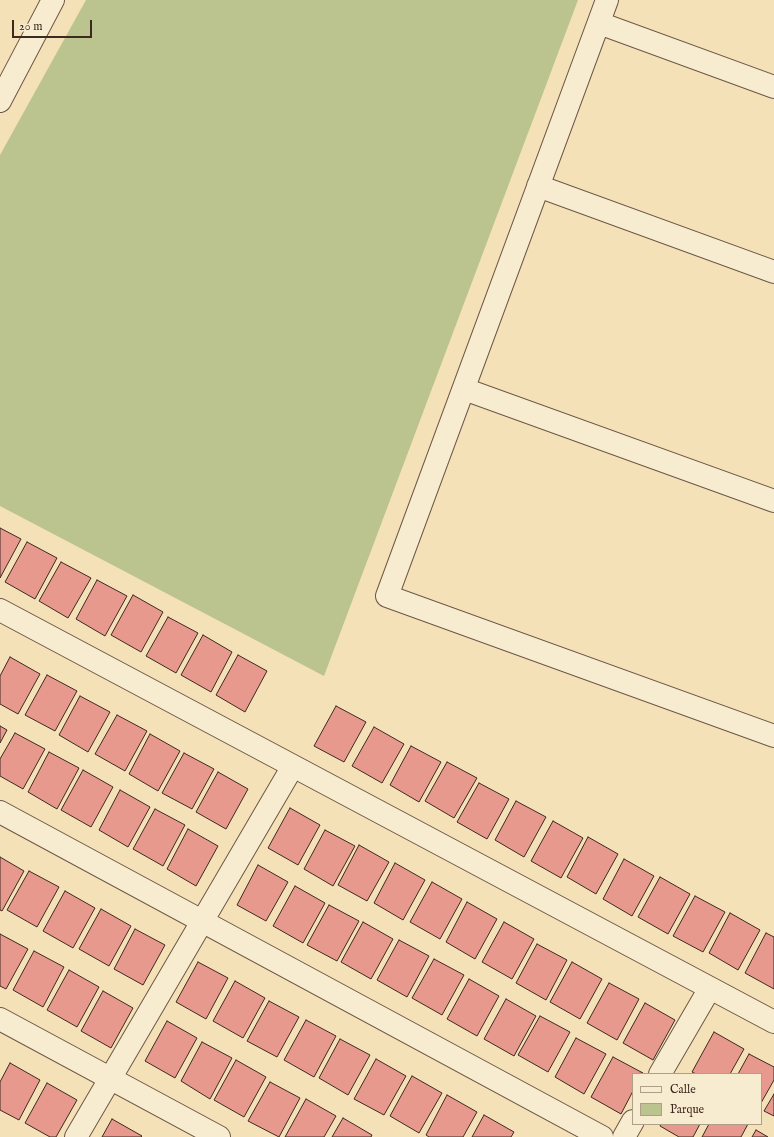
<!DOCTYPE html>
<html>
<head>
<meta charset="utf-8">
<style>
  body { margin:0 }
  #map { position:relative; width:774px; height:1137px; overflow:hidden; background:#f5e1b7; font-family:"IM FELL English",serif }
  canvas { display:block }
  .legend { position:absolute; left:632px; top:1073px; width:130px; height:52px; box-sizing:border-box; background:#f8ecd0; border:1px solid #ae9e8a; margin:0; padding:5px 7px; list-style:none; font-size:12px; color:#3e2920 }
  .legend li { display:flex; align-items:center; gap:8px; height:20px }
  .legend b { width:20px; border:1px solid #ae9e8a }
  .scale { position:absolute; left:12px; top:20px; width:80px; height:18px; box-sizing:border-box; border:2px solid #3e2920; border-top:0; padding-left:5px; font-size:12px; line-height:14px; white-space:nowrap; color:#3e2920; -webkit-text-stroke:3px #f8ecd0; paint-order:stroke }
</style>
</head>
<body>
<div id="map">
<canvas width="774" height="1137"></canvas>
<ul class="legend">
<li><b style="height:5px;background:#f8ecd0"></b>Calle</li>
<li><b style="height:11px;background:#bbc38f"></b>Parque</li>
</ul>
<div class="scale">20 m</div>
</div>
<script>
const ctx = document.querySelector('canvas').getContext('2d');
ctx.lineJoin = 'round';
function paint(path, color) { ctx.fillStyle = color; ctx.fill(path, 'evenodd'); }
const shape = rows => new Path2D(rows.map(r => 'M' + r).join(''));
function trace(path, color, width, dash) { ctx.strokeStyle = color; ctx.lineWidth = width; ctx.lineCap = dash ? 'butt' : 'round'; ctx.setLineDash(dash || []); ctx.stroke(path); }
paint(shape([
  [86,0,578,0,324,676,0,506,0,155]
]), '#bbc38f');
const building = shape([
  [0,528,21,539,0,578,0,528],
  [27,542,57,558,35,599,5,582,27,542],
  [61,562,91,578,68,618,39,601,61,562],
  [97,580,127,596,105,636,76,619,97,580],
  [133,595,163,612,141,652,111,635,133,595],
  [168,617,198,633,176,673,146,656,168,617],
  [203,635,232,652,211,692,181,675,203,635],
  [238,655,267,671,245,712,216,695,238,655],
  [10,657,40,674,18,714,0,704,0,676,10,657],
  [47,675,77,691,55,731,25,715,47,675],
  [80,696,110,712,88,752,59,735,80,696],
  [336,706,366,722,344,762,314,746,336,706],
  [117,715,147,731,125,771,95,754,117,715],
  [0,726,7,730,0,743,0,726],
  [374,727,404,744,382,783,352,766,374,727],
  [15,733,45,749,23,789,0,776,0,759,15,733],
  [150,734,180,751,158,791,129,774,150,734],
  [411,746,441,762,419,802,390,785,411,746],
  [49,752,79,768,57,809,28,792,49,752],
  [184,753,214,769,192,809,162,793,184,753],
  [447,762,477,778,454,818,425,801,447,762],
  [83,770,113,787,91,827,61,810,83,770],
  [218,772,248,789,226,829,196,812,218,772],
  [479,783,509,799,487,839,457,822,479,783],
  [120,790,150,807,128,847,99,830,120,790],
  [516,801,546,817,524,857,495,840,516,801],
  [290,808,320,825,298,865,268,848,290,808],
  [155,809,185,825,163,866,133,849,155,809],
  [553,821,583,838,561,878,531,861,553,821],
  [188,829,218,846,196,886,167,869,188,829],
  [325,830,355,846,333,886,304,869,325,830],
  [588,837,618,854,596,894,567,877,588,837],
  [359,845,389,862,367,901,338,885,359,845],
  [0,857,24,871,2,911,0,910,0,857],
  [624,859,654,876,632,916,603,899,624,859],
  [395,863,425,880,403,920,374,903,395,863],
  [258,865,288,882,266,921,237,905,258,865],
  [29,871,59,887,37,927,7,910,29,871],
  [660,877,690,894,668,934,638,917,660,877],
  [432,882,462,899,440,939,410,922,432,882],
  [295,886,325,903,303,943,273,926,295,886],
  [65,891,95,908,73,948,43,931,65,891],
  [695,896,725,912,703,952,673,936,695,896],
  [467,902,497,919,475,959,446,942,467,902],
  [329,905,359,921,337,961,307,945,329,905],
  [101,909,131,926,109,966,79,949,101,909],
  [730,913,760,930,738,970,709,953,730,913],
  [363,922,393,939,371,979,341,962,363,922],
  [504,922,534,939,512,979,482,962,504,922],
  [135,929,165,945,143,985,114,969,135,929],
  [766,933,774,937,774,989,745,973,766,933],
  [0,934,28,949,6,989,0,986,0,934],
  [399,940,429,956,407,997,377,980,399,940],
  [537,944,567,960,546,1000,516,983,537,944],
  [34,951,64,967,43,1007,13,990,34,951],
  [434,959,464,975,442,1015,412,998,434,959],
  [198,962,228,978,206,1019,176,1002,198,962],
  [572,962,602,979,580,1019,550,1002,572,962],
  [69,970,99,987,77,1027,47,1010,69,970],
  [469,979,499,996,477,1036,447,1019,469,979],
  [235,981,265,998,243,1038,213,1021,235,981],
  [609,983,639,999,617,1040,587,1023,609,983],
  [103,991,133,1008,111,1048,81,1031,103,991],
  [506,999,536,1016,514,1056,484,1039,506,999],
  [269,1001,299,1017,277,1057,247,1041,269,1001],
  [645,1003,675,1020,653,1060,623,1043,645,1003],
  [540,1016,570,1032,548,1072,518,1055,540,1016],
  [306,1020,336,1036,314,1077,284,1060,306,1020],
  [167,1021,197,1038,175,1078,145,1061,167,1021],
  [714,1032,744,1049,730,1074,696,1074,692,1072,714,1032],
  [576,1038,606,1054,584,1094,555,1077,576,1038],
  [340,1039,370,1055,348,1095,319,1078,340,1039],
  [202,1042,232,1058,210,1099,181,1081,202,1042],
  [749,1054,774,1067,774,1080,761,1103,761,1074,738,1074,749,1054],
  [613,1057,643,1073,633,1074,633,1091,621,1114,591,1097,613,1057],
  [376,1059,406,1076,384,1115,354,1099,376,1059],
  [236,1060,266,1077,244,1117,214,1100,236,1060],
  [10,1063,40,1080,19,1120,0,1110,0,1082,10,1063],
  [412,1076,442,1093,419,1133,390,1116,412,1076],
  [270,1082,300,1098,279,1137,248,1121,270,1082],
  [47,1083,77,1100,56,1137,50,1137,25,1123,47,1083],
  [774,1094,774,1116,764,1111,774,1094],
  [447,1095,477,1112,463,1137,429,1137,426,1135,447,1095],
  [306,1099,336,1116,324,1137,285,1137,306,1099],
  [484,1115,514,1132,511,1137,472,1137,484,1115],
  [343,1118,372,1135,371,1137,332,1137,343,1118],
  [112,1119,142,1136,141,1137,102,1137,112,1119],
  [661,1124,700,1124,693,1137,679,1137,660,1126,661,1124],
  [709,1124,748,1124,741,1137,702,1137,709,1124],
  [756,1130,768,1137,752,1137,756,1130]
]);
paint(building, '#e7998e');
trace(building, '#3e2920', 1);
const street = shape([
  [607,0,387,596,774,736],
  [599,23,774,87],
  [0,101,53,0],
  [538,186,774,272],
  [464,389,774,501],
  [0,610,774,1022],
  [0,812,602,1137],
  [0,1019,219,1137],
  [660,1074,710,988],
  [76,1137,293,766],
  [624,1137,633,1121]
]);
trace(street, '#6c5746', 24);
trace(street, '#f8ecd0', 22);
</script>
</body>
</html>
